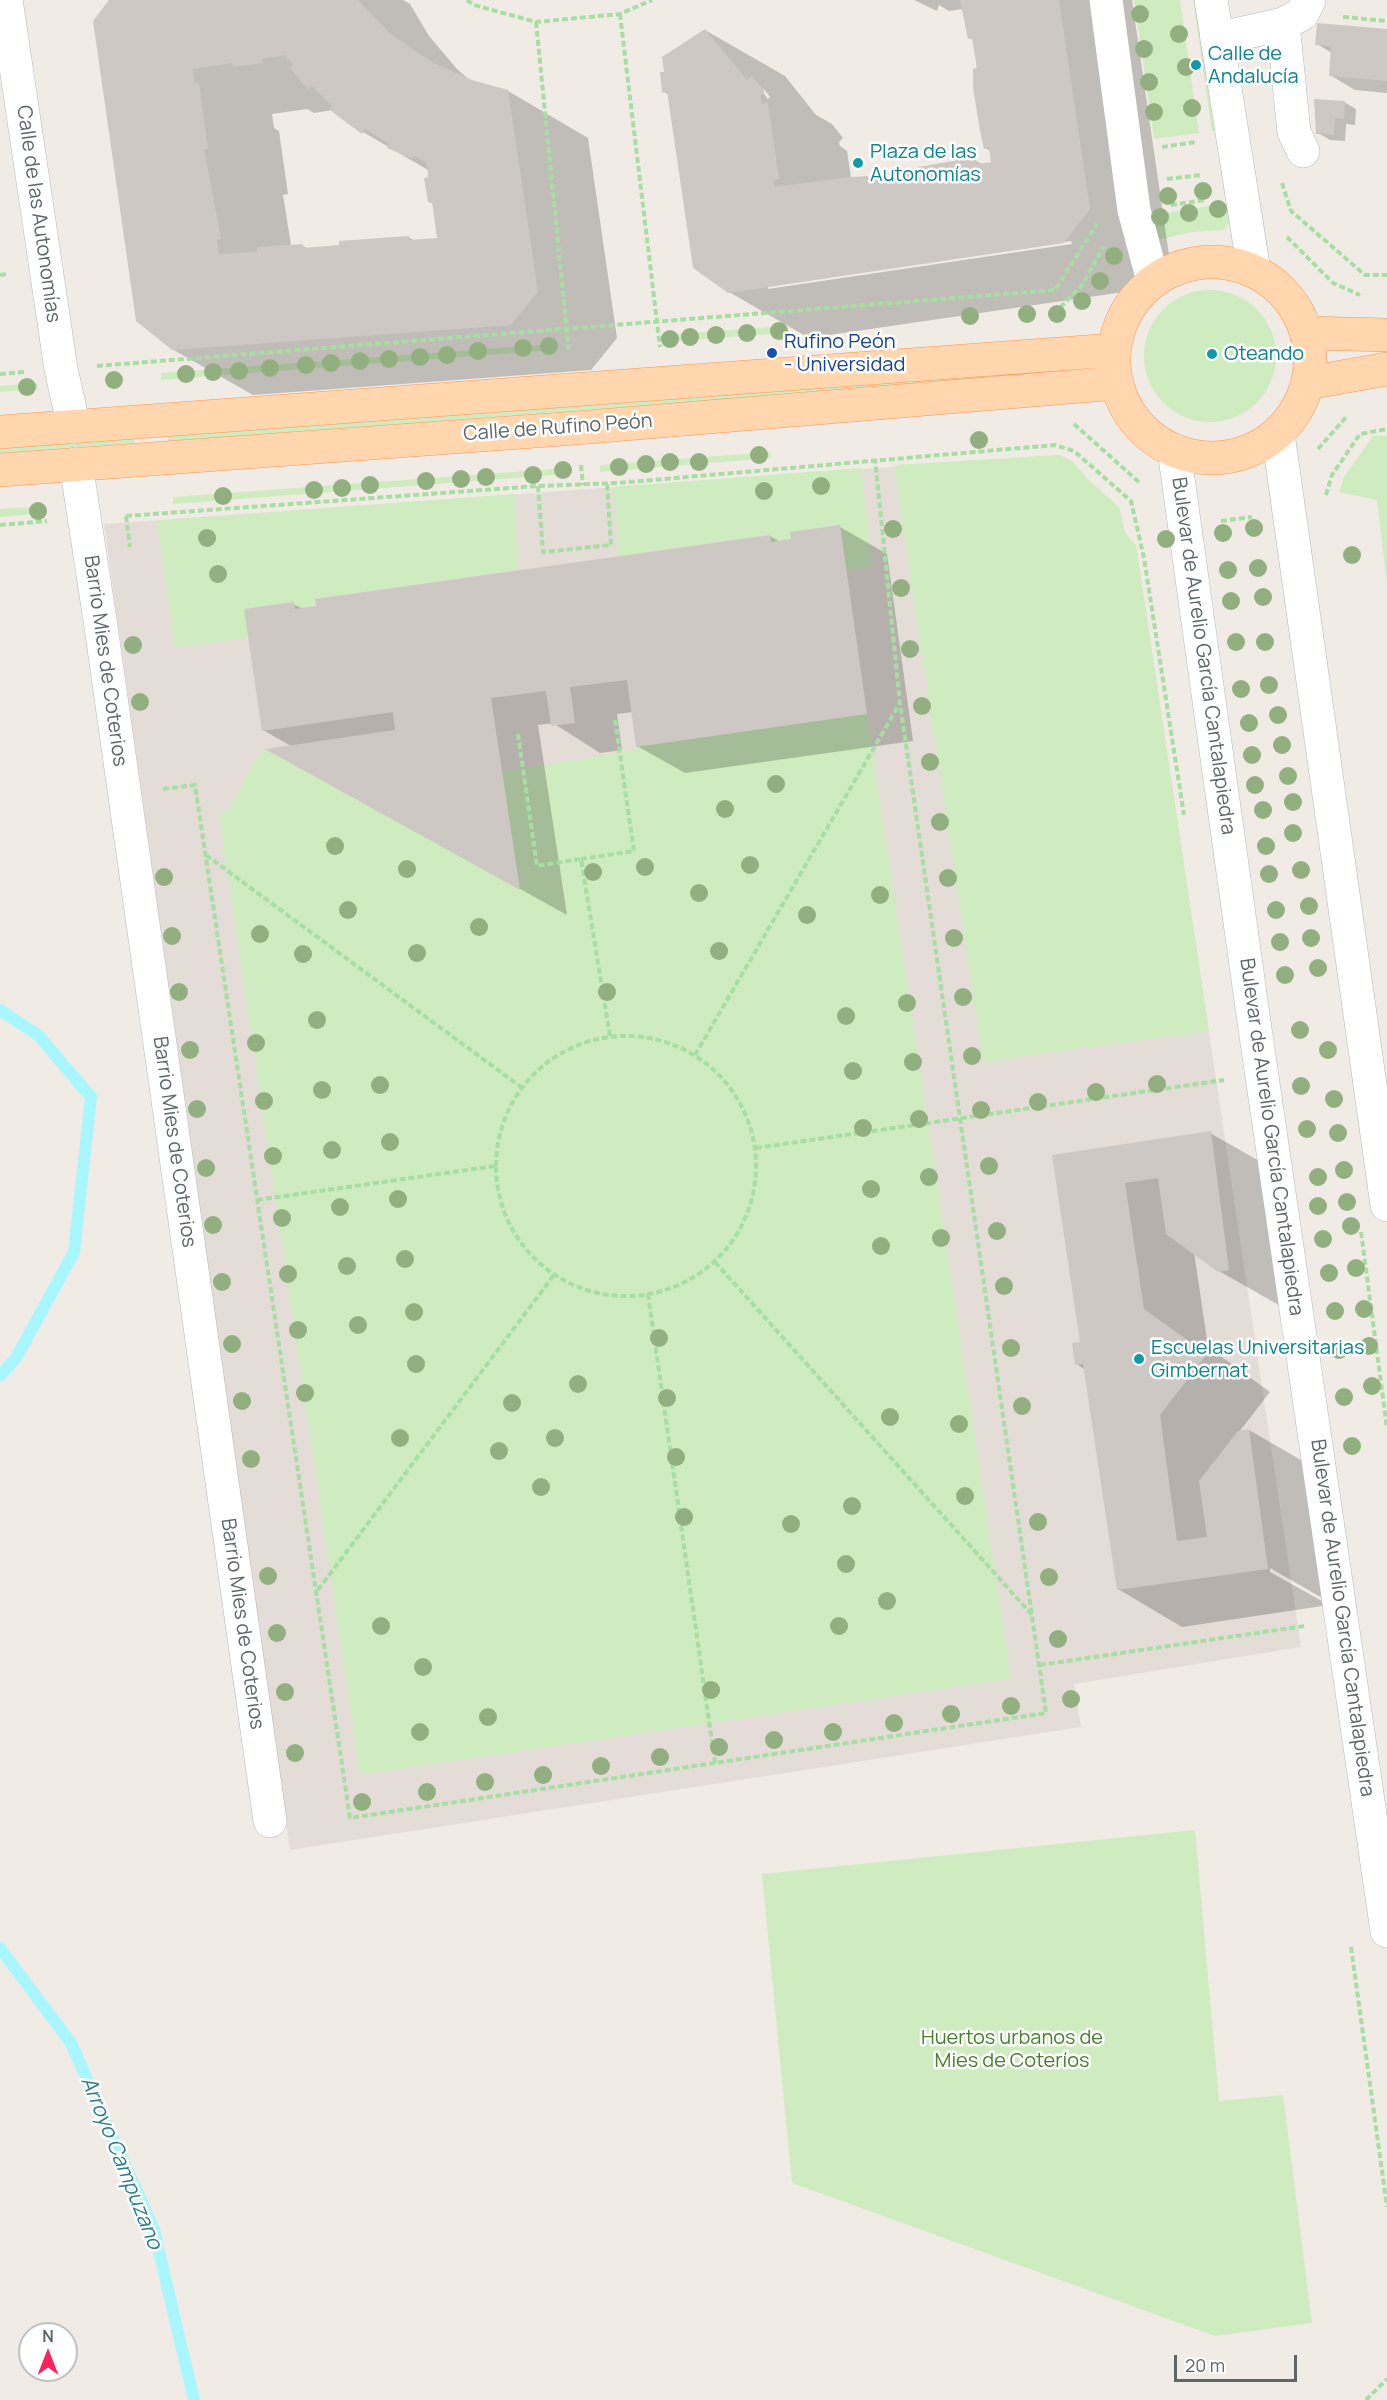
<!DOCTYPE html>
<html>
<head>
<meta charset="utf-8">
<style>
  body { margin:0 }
  #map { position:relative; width:1387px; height:2400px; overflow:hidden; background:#f1ebe6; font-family:Manrope,sans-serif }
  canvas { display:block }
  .north { position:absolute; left:18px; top:2322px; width:60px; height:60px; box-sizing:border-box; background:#fff; border:2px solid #bec2c3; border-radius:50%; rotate:0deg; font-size:16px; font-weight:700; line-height:24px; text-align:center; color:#5d6668 }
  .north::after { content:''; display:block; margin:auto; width:21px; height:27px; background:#fb225c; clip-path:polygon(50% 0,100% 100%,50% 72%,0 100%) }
  .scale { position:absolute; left:1174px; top:2355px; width:123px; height:27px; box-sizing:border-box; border:3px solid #5d6668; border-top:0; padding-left:8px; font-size:18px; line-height:21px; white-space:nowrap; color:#5d6668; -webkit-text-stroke:4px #fff; paint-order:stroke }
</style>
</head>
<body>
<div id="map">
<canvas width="1387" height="2400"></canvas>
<div class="north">N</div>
<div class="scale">20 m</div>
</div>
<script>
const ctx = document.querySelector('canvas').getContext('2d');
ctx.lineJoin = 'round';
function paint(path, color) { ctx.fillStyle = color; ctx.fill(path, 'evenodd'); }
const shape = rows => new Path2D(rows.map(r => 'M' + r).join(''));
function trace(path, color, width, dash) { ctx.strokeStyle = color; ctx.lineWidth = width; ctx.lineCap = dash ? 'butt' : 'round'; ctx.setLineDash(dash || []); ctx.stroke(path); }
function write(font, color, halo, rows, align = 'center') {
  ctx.font = font + ' Manrope,sans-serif'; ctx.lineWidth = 5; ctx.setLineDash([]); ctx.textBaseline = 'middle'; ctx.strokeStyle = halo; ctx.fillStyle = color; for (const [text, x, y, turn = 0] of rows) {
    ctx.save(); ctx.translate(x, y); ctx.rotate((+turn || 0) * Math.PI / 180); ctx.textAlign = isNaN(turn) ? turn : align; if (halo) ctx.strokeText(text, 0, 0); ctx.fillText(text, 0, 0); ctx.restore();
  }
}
paint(shape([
  [1060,455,1073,462,1088,480,1119,507,1125,533,1136,545,1301,1647,1074,1684,1081,1727,290,1850,104,524]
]), '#e3dcd7');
paint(shape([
  [1134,0,1180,0,1199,133,1154,139],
  [1193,0,1199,0,1219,130,1212,131],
  [1229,203,1232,220,1223,230,1192,232,1161,239,1155,237,1147,216],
  '1144 356a66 66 0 1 1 132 0a66 66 0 1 1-132 0Z',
  [783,326,784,333,666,342,665,335],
  [552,344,552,350,161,380,161,373],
  [987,374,988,380,168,441,168,434],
  [38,383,38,389,0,392,0,386],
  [1373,436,1387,436,1387,584,1377,500,1339,492,1344,477],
  [134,438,134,443,0,453,0,448],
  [770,452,771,458,600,472,600,465],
  [1060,455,1073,462,1088,480,1119,507,1125,533,1136,545,1209,1031,983,1062,894,465],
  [567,468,567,474,173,504,173,497],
  [861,468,873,567,847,571,840,525,791,539,771,542,770,535,619,556,613,487],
  [515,494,518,570,315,599,316,606,295,609,293,602,245,609,249,638,175,647,157,521],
  [44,506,45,513,0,517,0,509],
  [867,714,1011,1679,360,1775,219,816,230,809,248,773,265,749,350,796,636,750,636,747],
  [1195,1830,1219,2101,1283,2095,1312,2323,1215,2336,792,2183,762,1874]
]), '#cfebc0');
paint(shape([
  [111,0,403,0,410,4,429,36,457,69,472,82,508,91,588,138,617,338,591,370,253,395,172,349],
  [307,109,314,113,333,110,363,132,428,170,429,202,434,204,439,239,415,241,408,237,309,249,302,246,291,245,283,195,288,194,279,131,274,128,272,114],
  [914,0,1132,0,1169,255,1144,289,809,338,729,292,669,95,664,92,666,74,705,30,785,76,816,115,832,124,843,138,839,142,840,146,847,151,851,178,867,177,873,181,976,161,982,164,992,163,991,151,985,148,974,40,969,38,963,9,949,11,939,5,937,11],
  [760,89,764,89,770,97,768,99],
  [1071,241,1072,244,768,289,768,286],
  [1387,30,1387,93,1355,90,1330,75,1332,53,1317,44],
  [1344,102,1356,109,1355,125,1346,124,1345,141,1330,140,1318,133],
  [840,527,887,554,913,741,685,773,637,746,633,712,617,714,622,750,600,753,553,723,538,725,567,915,315,775,291,746,263,730,293,604,303,609,770,536,780,542],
  [1210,1133,1275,1170,1284,1308,1219,1271,1194,1252,1208,1347,1270,1392,1239,1432,1249,1430,1313,1467,1331,1603,1270,1568,1270,1572,1329,1605,1182,1627,1118,1589,1085,1370,1077,1364,1081,1343,1053,1156]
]), '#0003');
trace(shape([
  [0,1010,38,1035,91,1097,74,1252,16,1358,0,1376],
  [0,1948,71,2043,154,2230,194,2400]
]), '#a8f7ff', 12);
paint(shape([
  [109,0,358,0,389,33,433,63,472,80,508,90,538,292,511,325,172,350,136,321,93,21],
  [285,55,293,65,290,68,300,80,308,89,312,86,332,106,329,109,339,117,362,134,365,129,389,144,387,148,413,159,414,156,426,162,429,177,424,178,428,202,432,202,437,238,409,240,409,236,339,241,339,245,303,248,303,244,257,247,257,252,219,254,217,240,221,239,204,149,208,149,199,83,195,84,193,69,232,63,233,67,263,63,262,59],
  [960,0,1059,0,1090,209,1064,243,728,293,693,268,667,91,662,93,660,72,664,72,662,57,705,29,747,80,752,76,765,92,760,96,762,104,768,103,779,179,773,180,774,187,850,177,868,176,868,180,897,176,896,171,958,160,976,159,977,164,991,162,989,147,984,149,980,131,973,87,973,69,977,68,972,38,968,39],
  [1317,23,1387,29,1387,81,1329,76,1331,46,1315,45],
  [1314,99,1345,101,1344,119,1335,118,1334,135,1316,134],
  [840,525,867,714,636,747,627,680,570,687,575,723,551,726,546,691,491,698,520,890,265,749,395,730,393,712,262,731,244,609,294,602,295,609,316,606,315,599,770,535,771,542,791,539,790,532],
  [1211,1131,1229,1270,1218,1272,1166,1234,1158,1178,1125,1183,1144,1309,1207,1354,1160,1415,1177,1541,1207,1537,1199,1481,1238,1431,1249,1429,1268,1569,1117,1590,1083,1364,1075,1365,1072,1343,1080,1342,1052,1155]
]), '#cec8c5');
const minor = shape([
  [6,0,61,369,74,427],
  [1283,24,1294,132,1303,151],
  [1217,39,1283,24,1302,14,1309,0],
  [76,464,100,620,270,1821]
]);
const secondary = shape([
  [1106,0,1134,210,1153,281],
  [1211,0,1254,271],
  [1278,434,1387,1205],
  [1174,450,1253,1015,1387,1931]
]);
const primary = shape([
  '1114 360a98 98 0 1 1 196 0a98 98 0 1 1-196 0Z',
  [1308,333,1387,335],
  [1308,383,1387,369],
  [0,432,1114,350],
  [0,470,576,428,1117,383]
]);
trace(minor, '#b3b9bc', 34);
trace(secondary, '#b2babc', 34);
trace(primary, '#ff9251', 34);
trace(shape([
  [467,0,474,5,536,22,620,14,652,0],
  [620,14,660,347],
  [1343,17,1387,21],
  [536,22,569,353],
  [1162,147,1196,142],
  [1167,179,1201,175],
  [1282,183,1291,211,1365,275,1387,275],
  [1171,205,1205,200],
  [1287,237,1333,283,1360,295],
  [0,275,9,274],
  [1054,314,1082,285,1104,246],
  [97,366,1055,290,1097,224],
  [0,374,24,372],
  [1074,424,1140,483],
  [1318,449,1347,416],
  [581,465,583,485],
  [538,486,543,552,611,545,607,483],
  [1326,495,1332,475,1360,434,1387,429],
  [126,516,130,547],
  [126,516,538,486,618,483,1055,445,1074,451,1131,501,1144,558,1184,815],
  [1221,521,1252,517],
  [0,525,47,521],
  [518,734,537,866,581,859,610,1036],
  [163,789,195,785,350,1818,1046,1713,900,703,875,459],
  [206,855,521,1087],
  [581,859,634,851,615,720],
  '496 1166a130 130 0 1 1 260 0a130 130 0 1 1-260 0Z',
  [695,1055,900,703],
  [756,1148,1224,1080],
  [257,1200,495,1166],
  [1361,1232,1387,1428],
  [715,1262,1033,1616],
  [648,1294,715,1763],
  [318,1590,554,1275],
  [1040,1665,1304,1626],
  [1351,1947,1387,2207],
  [1366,2400,1387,2379]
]), '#a7dea2', 4, [6, 3]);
trace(minor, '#fff', 33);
trace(secondary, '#fff', 33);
trace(primary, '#ffd6ad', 33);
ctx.fillStyle = '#92b07f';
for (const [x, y] of [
  [1140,14],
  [1179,34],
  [1144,49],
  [1186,67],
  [1149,82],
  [1192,108],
  [1154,112],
  [1203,191],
  [1168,196],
  [1218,209],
  [1189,213],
  [1160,217],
  [1114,256],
  [1100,281],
  [1082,301],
  [1027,314],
  [1057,314],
  [970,316],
  [779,331],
  [747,333],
  [716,335],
  [690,337],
  [670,339],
  [549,346],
  [523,348],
  [478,351],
  [447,355],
  [420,357],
  [389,359],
  [360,361],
  [331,363],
  [306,365],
  [270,368],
  [239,371],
  [213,372],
  [186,374],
  [114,380],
  [27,387],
  [979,440],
  [759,455],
  [670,462],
  [699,462],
  [646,464],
  [619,467],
  [563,470],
  [533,475],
  [486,477],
  [461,479],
  [426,481],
  [370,485],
  [821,486],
  [342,488],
  [314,490],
  [764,491],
  [223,496],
  [38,511],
  [1254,528],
  [893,529],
  [1223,533],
  [207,538],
  [1166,539],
  [1352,555],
  [1258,568],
  [1228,570],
  [218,574],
  [901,588],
  [1263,597],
  [1231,601],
  [1236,642],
  [1265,642],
  [133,645],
  [910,649],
  [1269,685],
  [1241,689],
  [140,702],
  [922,706],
  [1278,715],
  [1249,723],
  [1282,745],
  [1252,755],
  [930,762],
  [1288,776],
  [776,784],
  [1255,785],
  [1293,802],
  [725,809],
  [1263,810],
  [940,822],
  [1293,833],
  [335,846],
  [1266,846],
  [750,865],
  [645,867],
  [407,869],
  [1301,870],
  [593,872],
  [1269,874],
  [164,877],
  [948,878],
  [699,893],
  [880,895],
  [1309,906],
  [348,910],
  [1276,910],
  [807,915],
  [479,927],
  [260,934],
  [172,936],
  [954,938],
  [1311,938],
  [1280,942],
  [719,951],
  [417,953],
  [303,954],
  [1318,968],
  [1285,975],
  [179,992],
  [607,992],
  [963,997],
  [907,1003],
  [846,1016],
  [317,1020],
  [1300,1030],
  [256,1043],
  [190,1050],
  [1328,1050],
  [972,1056],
  [913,1062],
  [853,1071],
  [1157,1084],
  [380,1085],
  [1301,1086],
  [322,1090],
  [1096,1092],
  [1334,1099],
  [264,1101],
  [1038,1102],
  [197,1109],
  [981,1110],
  [919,1119],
  [863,1128],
  [1307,1129],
  [1338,1133],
  [390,1142],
  [332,1150],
  [273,1156],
  [989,1166],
  [206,1168],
  [1344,1170],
  [929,1177],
  [1318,1177],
  [871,1189],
  [398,1199],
  [1347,1202],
  [1318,1206],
  [340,1207],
  [282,1218],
  [213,1225],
  [1351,1226],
  [997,1231],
  [941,1238],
  [1323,1239],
  [881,1246],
  [405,1259],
  [347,1266],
  [1356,1268],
  [1329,1273],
  [288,1274],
  [222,1282],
  [1004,1286],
  [1364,1309],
  [1335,1311],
  [414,1312],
  [358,1325],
  [298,1330],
  [659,1338],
  [232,1344],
  [1369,1346],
  [1011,1348],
  [1339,1350],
  [416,1364],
  [578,1384],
  [1372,1386],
  [305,1393],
  [1344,1397],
  [667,1398],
  [242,1401],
  [512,1403],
  [1022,1406],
  [890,1417],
  [959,1424],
  [400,1438],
  [555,1438],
  [1352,1446],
  [499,1451],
  [676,1457],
  [251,1459],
  [541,1487],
  [965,1496],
  [852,1506],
  [684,1517],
  [1038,1522],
  [791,1524],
  [846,1564],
  [268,1576],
  [1049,1577],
  [887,1601],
  [381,1626],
  [839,1626],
  [277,1633],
  [1058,1639],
  [423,1667],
  [711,1690],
  [285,1692],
  [1071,1699],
  [1011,1706],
  [951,1714],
  [488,1717],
  [894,1723],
  [420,1732],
  [833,1732],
  [774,1740],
  [719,1747],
  [295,1753],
  [660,1757],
  [601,1766],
  [543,1775],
  [485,1782],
  [427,1792],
  [362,1802]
]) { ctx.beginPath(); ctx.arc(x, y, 9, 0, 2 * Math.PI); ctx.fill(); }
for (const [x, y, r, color] of [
  [1196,65,6,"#0f9aa8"],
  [858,163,6,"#0f9aa8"],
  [772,353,6,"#1a4fb4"],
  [1212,354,6,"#0f9aa8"],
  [1139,1359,6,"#0f9aa8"]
]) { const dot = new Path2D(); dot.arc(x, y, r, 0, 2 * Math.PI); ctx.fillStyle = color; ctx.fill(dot); trace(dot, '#fff', 2); }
write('20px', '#0d838f', '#fff', [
  ["Calle de",1208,54],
  ["Andalucía",1208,77],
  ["Plaza de las",870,152],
  ["Autonomías",870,175],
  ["Oteando",1224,354],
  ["Escuelas Universitarias",1151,1348],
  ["Gimbernat",1151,1371]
], 'left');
write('20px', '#5d6668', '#fff', [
  ["Calle de las Autonomías",38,214,82],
  ["Calle de Rufino Peón",558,428,-4],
  ["Bulevar de Aurelio García Cantalapiedra",1203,656,82],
  ["Barrio Mies de Coterios",105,661,82],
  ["Bulevar de Aurelio García Cantalapiedra",1271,1137,82],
  ["Barrio Mies de Coterios",174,1142,82],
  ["Bulevar de Aurelio García Cantalapiedra",1342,1618,82],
  ["Barrio Mies de Coterios",242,1624,82]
]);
write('20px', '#164399', '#fff', [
  ["Rufino Peón",784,342],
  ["- Universidad",784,365]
], 'left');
write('20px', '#45802b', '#fff', [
  ["Huertos urbanos de",1012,2038],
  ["Mies de Coteríos",1012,2061]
]);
write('italic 21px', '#2e7d8d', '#fff', [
  ["Arroyo Campuzano",121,2163,68]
]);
</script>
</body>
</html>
